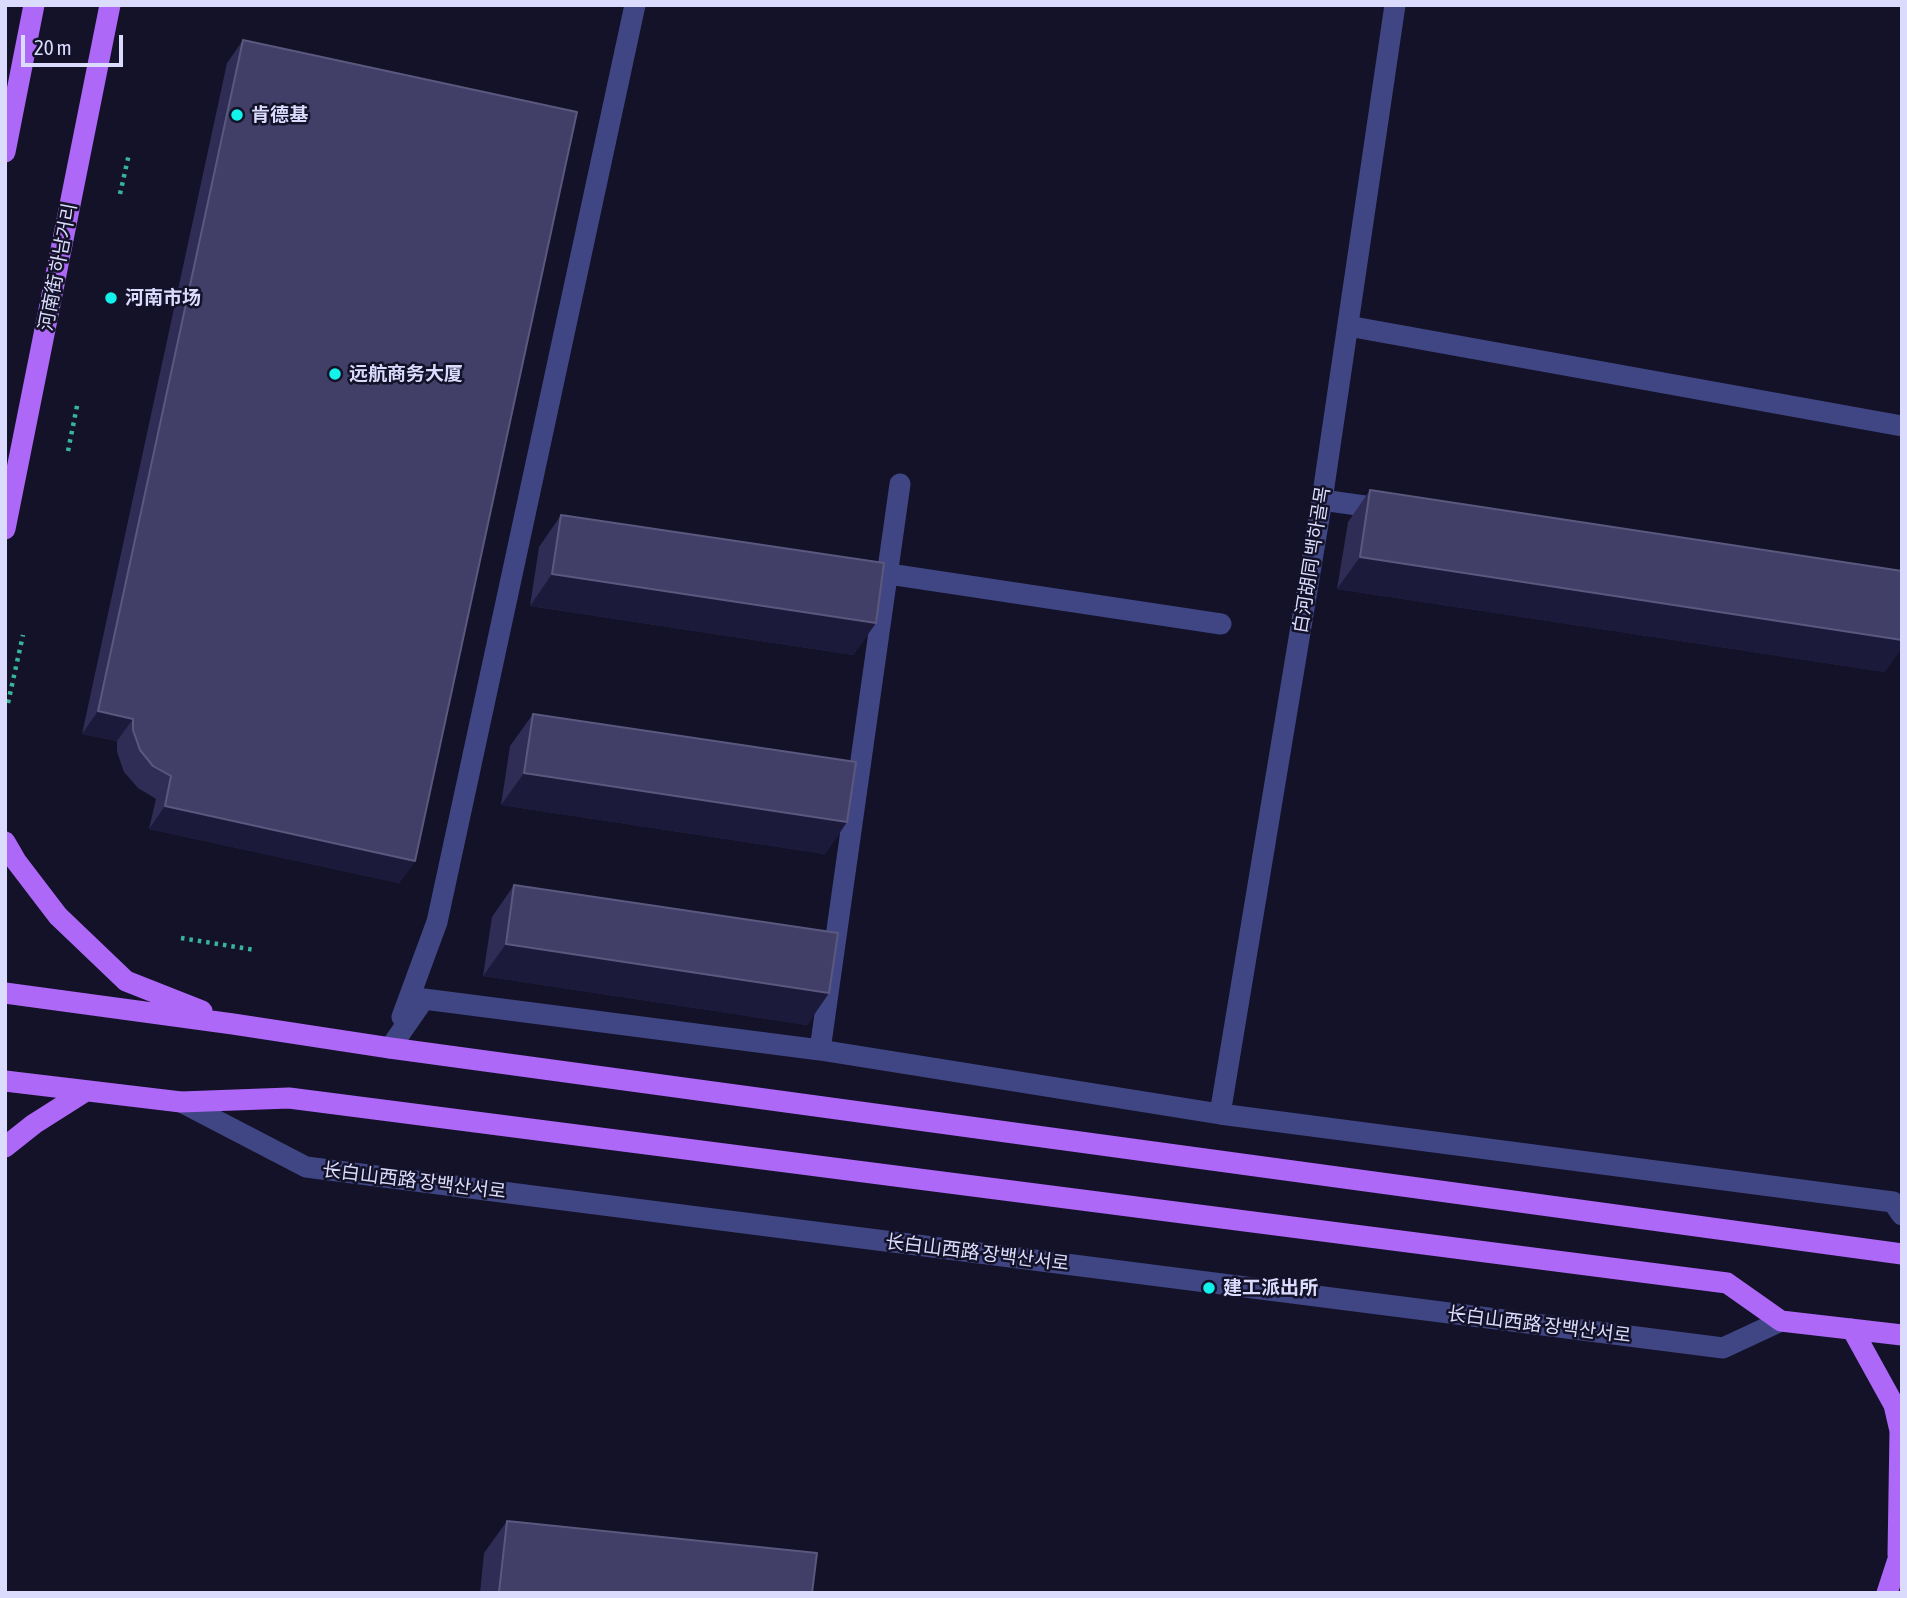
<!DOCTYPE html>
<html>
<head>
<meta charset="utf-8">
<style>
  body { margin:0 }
  #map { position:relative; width:1907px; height:1598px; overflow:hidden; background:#131228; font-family:"Asap Condensed",sans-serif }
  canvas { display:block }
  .frame { position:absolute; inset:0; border:7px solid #dbdcfd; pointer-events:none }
  .scale { position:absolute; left:21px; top:35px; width:102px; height:32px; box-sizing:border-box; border:4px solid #dbdcfd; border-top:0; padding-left:9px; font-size:21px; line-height:24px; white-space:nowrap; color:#dbdcfd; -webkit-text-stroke:5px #131228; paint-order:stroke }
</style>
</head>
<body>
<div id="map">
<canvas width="1907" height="1598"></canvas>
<div class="frame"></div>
<div class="scale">20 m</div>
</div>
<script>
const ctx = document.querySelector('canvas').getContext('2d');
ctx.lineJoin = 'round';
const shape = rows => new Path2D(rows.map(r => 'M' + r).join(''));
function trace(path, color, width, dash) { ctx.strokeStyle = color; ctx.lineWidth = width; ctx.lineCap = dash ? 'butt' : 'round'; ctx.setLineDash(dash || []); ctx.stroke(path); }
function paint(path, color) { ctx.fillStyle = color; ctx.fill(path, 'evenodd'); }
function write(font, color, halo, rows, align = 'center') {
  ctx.font = font + ' "Asap Condensed","Noto Sans SC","Noto Sans KR",sans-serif'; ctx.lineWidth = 5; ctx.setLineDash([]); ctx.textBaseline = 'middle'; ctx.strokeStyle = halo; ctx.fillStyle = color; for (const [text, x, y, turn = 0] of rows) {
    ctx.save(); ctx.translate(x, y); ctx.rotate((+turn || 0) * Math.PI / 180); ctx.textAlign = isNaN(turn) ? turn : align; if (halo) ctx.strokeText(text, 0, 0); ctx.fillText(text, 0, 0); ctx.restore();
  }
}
trace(shape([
  [120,194,129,154],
  [68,451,78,401],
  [8,703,23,635],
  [181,938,255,950]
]), '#37b49c', 4.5, [3.5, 5]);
trace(shape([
  [1348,326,1902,426],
  [1322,500,1386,509],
  [856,569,1221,624],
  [402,1017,437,922,635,5],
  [390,1048,424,999,820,1050,1220,1114,1893,1202,1902,1215],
  [820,1050,900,484],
  [181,1102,306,1167,1723,1348,1781,1321],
  [1220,1114,1322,500,1395,5]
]), '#404684', 21);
trace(shape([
  [5,152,34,5],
  [5,529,110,5],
  [5,842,16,861,58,916,126,981,202,1011],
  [5,993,233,1024,390,1048,1902,1254],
  [5,1081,181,1102,289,1098,1727,1283,1781,1321,1902,1335],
  [5,1147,34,1124,86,1091],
  [1852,1329,1894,1405,1900,1431,1898,1555],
  [1887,1593,1902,1547]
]), '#ae68f7', 21);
paint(shape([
  [243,40,415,861,399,883,149,829,156,799,138,788,124,772,117,752,117,741,82,734,227,63],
  [1370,490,1885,672,1337,589,1348,522],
  [561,515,876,623,853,655,530,606,539,547],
  [533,714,847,822,825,854,501,805,510,746],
  [514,885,829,993,807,1025,483,976,492,917],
  [507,1521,812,1593,480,1593,484,1553]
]), '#2f2c55');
paint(shape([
  [1360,557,1902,640,1902,648,1885,672,1337,589],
  [552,574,876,623,853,655,530,606],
  [98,711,133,719,117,741,82,734],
  [524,773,847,822,825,854,501,805],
  [165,806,415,861,399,883,149,829],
  [506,944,829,993,807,1025,483,976]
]), '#1c1a3b');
const building = shape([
  [243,40,577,112,415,861,165,806,171,776,153,766,140,750,133,730,133,719,98,711,243,40],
  [1370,490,1902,571,1902,640,1360,557,1370,490],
  [561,515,884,563,876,623,552,574,561,515],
  [533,714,856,762,847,822,524,773,533,714],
  [514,885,838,933,829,993,506,944,514,885],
  [507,1521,817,1553,812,1593,499,1592,507,1521]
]);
paint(building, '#413f67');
trace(building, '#5a587e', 2);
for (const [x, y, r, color] of [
  [237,115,7,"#12f2ea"],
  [111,298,7,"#12f2ea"],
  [335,374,7,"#12f2ea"],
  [1209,1288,7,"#12f2ea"]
]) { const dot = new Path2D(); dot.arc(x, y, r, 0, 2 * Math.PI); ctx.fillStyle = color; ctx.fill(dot); trace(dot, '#131228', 2.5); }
write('bold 19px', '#dbdcfd', '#131228', [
  ["肯德基",251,115],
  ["河南市场",125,298],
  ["远航商务大厦",349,374],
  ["建工派出所",1223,1288]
], 'left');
write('19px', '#dbdcfd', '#131228', [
  ["河南街 하남거리",58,267,-79],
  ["白河胡同 백하골목",1312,560,-81],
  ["长白山西路 장백산서로",414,1181,7],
  ["长白山西路 장백산서로",977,1253,7],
  ["长白山西路 장백산서로",1539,1325,7]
]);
</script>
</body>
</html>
